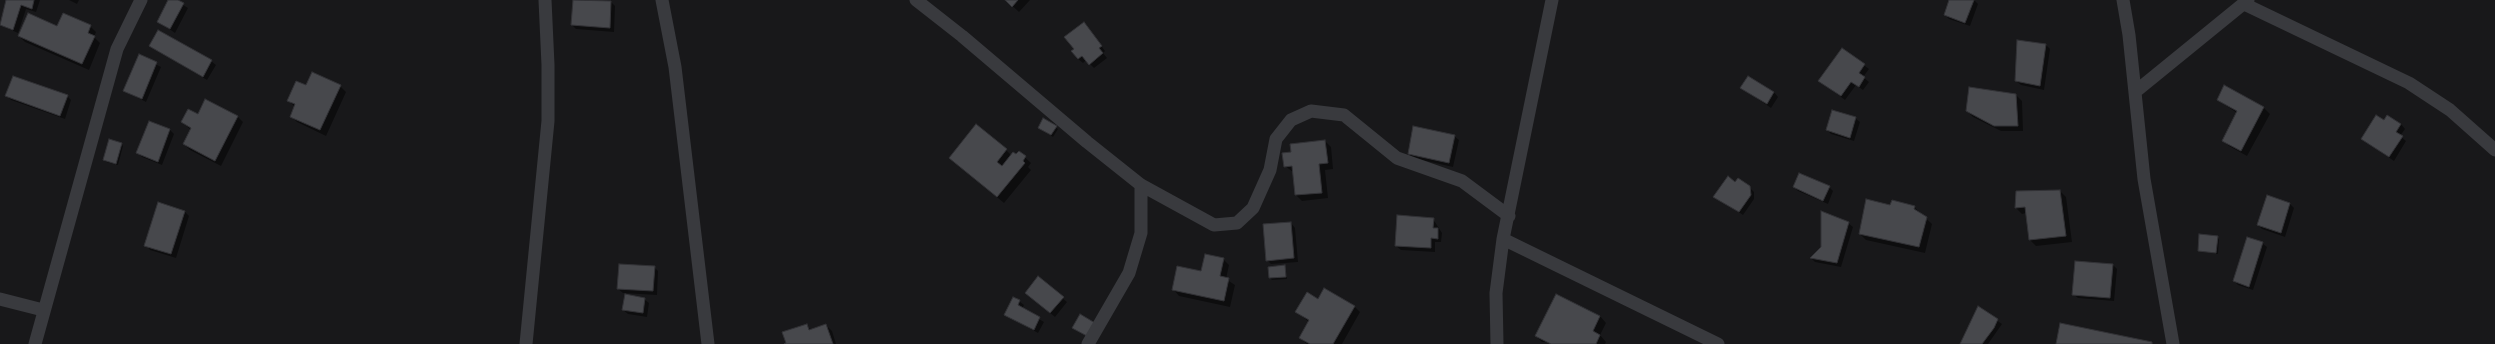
<!DOCTYPE html>
<html>
<head>
<meta charset="utf-8">
<style>
  body { margin:0 }
  canvas { display:block; background:#18181a }
</style>
</head>
<body>
<canvas width="2495" height="344"></canvas>
<script>
const ctx = document.querySelector('canvas').getContext('2d');
ctx.lineJoin = 'round';
function paint(path, color) { ctx.fillStyle = color; ctx.fill(path, 'evenodd'); }
const shape = rows => new Path2D(rows.map(r => 'M' + r).join(''));
function trace(path, color, width, dash) { ctx.strokeStyle = color; ctx.lineWidth = width; ctx.lineCap = dash ? 'butt' : 'round'; ctx.setLineDash(dash || []); ctx.stroke(path); }
paint(shape([
  [7,0,40,0,36,12,26,9,18,33,0,25],
  [69,0,79,0,77,4],
  [169,0,175,0,188,8,175,33,158,21],
  [574,0,611,2,615,6,614,32,576,29,572,25],
  [1006,0,1030,0,1019,12],
  [1951,0,1974,0,1978,4,1970,26,1949,19,1945,15],
  [90,26,96,32,94,37,100,43,89,70,25,42,19,36,58,27],
  [1088,28,1105,51,1103,53,1107,58,1094,68,1086,60,1083,63,1078,59,1075,49],
  [2046,45,2050,49,2044,90,2021,85,2016,81],
  [150,46,211,61,216,65,207,80],
  [1842,49,1869,69,1863,77,1869,82,1863,90,1856,85,1845,100,1820,81],
  [140,56,161,67,146,102,125,91],
  [306,86,340,86,346,92,326,136,297,122,291,116,295,107,288,100],
  [1742,88,1774,92,1778,97,1771,108],
  [2016,95,2022,101,2023,131,2001,131,1973,117,1967,111],
  [7,96,67,96,71,100,65,119,11,100],
  [2218,100,2264,108,2270,114,2247,156,2229,146,2223,140,2237,113],
  [198,116,237,116,243,122,221,166,190,150,184,144,191,130,182,122],
  [1855,118,1860,122,1854,141,1831,134,1827,130],
  [1044,120,1058,129,1053,137,1041,129],
  [2384,121,2401,124,2405,129,2400,136,2406,141,2394,161,2362,139],
  [150,122,170,130,174,134,162,165,142,157,138,153],
  [1454,136,1459,140,1453,167,1413,158,1409,154],
  [1325,141,1331,147,1333,169,1325,170,1328,198,1302,201,1296,195,1293,172,1285,166],
  [121,144,123,146,118,165,106,162,104,160],
  [1006,150,1011,155,1016,155,1019,152,1031,163,1028,167,1031,170,1004,203,950,158],
  [1735,183,1749,187,1754,192,1754,199,1743,215,1715,196],
  [1794,187,1829,187,1833,191,1828,204,1798,191],
  [2060,191,2066,197,2072,242,2036,246,2030,240,2026,213,2022,214,2016,208],
  [2267,197,2290,204,2294,208,2285,237,2262,229,2258,225],
  [1891,206,1914,207,1932,224,1925,253,1866,240,1860,234],
  [185,212,189,216,176,258,150,250,146,245],
  [1433,219,1442,233,1441,242,1435,242,1435,252,1401,250,1396,246],
  [1291,223,1295,228,1298,262,1271,264,1267,260],
  [1848,223,1853,227,1841,267,1815,262,1811,258],
  [2217,237,2219,239,2218,254,2199,250],
  [2262,243,2267,247,2253,290,2238,285,2234,281],
  [1223,259,1229,265,1226,279,1235,285,1230,307,1179,296,1173,289],
  [2113,265,2117,269,2114,301,2078,298,2073,294],
  [1284,266,1287,279,1272,280,1270,278],
  [654,267,658,271,657,295,623,293,618,289],
  [1038,278,1067,302,1055,317,1031,297],
  [1556,295,1600,316,1606,323,1600,335,1606,342,1605,344,1542,342,1536,336],
  [644,299,649,303,647,317,628,314,623,310],
  [1319,300,1354,306,1360,312,1342,344,1307,344,1300,338,1309,322,1297,312],
  [1019,301,1024,305,1022,309,1044,322,1038,333,1006,315],
  [1979,308,2002,324,1988,344,1961,344],
  [806,325,811,330,826,325,832,331,836,344,787,344]
]), '#0007');
const building = shape([
  [6,0,34,0,32,9,21,5,13,30,0,25,6,0],
  [168,0,178,0,184,3,170,29,157,22,168,0],
  [573,0,611,1,610,28,571,25,573,0],
  [1005,0,1018,0,1012,7,1005,0],
  [1949,0,1974,0,1965,23,1944,15,1949,0],
  [28,13,57,26,63,13,91,25,88,33,95,36,82,64,18,36,28,13],
  [1084,22,1102,46,1099,48,1103,53,1089,65,1082,56,1078,59,1071,51,1074,49,1064,37,1084,22],
  [158,30,212,60,203,77,149,46,158,30],
  [2017,40,2046,44,2040,86,2015,81,2017,40],
  [1842,48,1865,64,1859,73,1865,77,1859,87,1851,82,1841,96,1818,81,1842,48],
  [139,54,157,62,142,99,123,91,139,54],
  [312,72,341,85,320,130,290,117,295,104,287,101,296,81,306,85,312,72],
  [13,76,68,95,60,116,5,96,13,76],
  [1748,76,1774,92,1767,104,1740,88,1748,76],
  [2224,85,2264,107,2241,151,2222,141,2237,111,2217,100,2224,85],
  [1969,87,2016,94,2018,126,1994,126,1966,111,1969,87],
  [205,99,238,116,215,161,183,144,191,128,181,122,188,109,198,114,205,99],
  [1832,110,1856,117,1850,138,1826,130,1832,110],
  [2376,115,2384,120,2387,115,2401,124,2396,132,2403,136,2389,157,2361,139,2376,115],
  [1043,118,1057,126,1051,135,1038,128,1043,118],
  [149,121,170,129,158,162,136,153,149,121],
  [976,124,1007,149,997,162,1002,166,1013,152,1016,154,1019,151,1026,156,1023,161,1025,163,997,197,949,158,976,124],
  [1413,126,1455,135,1449,163,1408,154,1413,126],
  [109,139,122,143,116,164,103,160,109,139],
  [1325,140,1328,163,1319,164,1322,193,1295,195,1292,166,1284,167,1282,153,1291,152,1290,144,1325,140],
  [1799,173,1830,186,1823,201,1793,187,1799,173],
  [1728,176,1735,182,1738,178,1750,186,1751,195,1739,212,1713,197,1728,176],
  [2060,190,2066,236,2029,240,2025,207,2015,208,2016,191,2060,190],
  [2267,195,2290,203,2281,233,2257,225,2267,195],
  [1866,199,1890,205,1892,200,1915,206,1914,209,1927,217,1919,247,1859,234,1866,199],
  [158,202,185,211,171,254,144,246,158,202],
  [1821,211,1849,222,1837,263,1810,258,1821,247,1821,211],
  [1397,215,1434,218,1433,228,1438,228,1438,239,1431,238,1431,248,1395,246,1397,215],
  [1291,222,1294,258,1266,261,1263,224,1291,222],
  [2199,234,2218,236,2216,253,2198,251,2199,234],
  [2247,237,2263,242,2249,287,2233,281,2247,237],
  [1205,254,1224,258,1220,276,1229,278,1224,301,1172,290,1177,266,1201,271,1205,254],
  [2075,261,2113,264,2110,298,2072,295,2075,261],
  [619,264,655,266,653,291,617,289,619,264],
  [1285,265,1286,277,1269,278,1268,267,1285,265],
  [1038,276,1064,297,1050,313,1025,293,1038,276],
  [1324,288,1355,306,1333,344,1310,344,1299,338,1309,320,1295,312,1307,292,1318,299,1324,288],
  [625,294,645,298,643,313,622,310,625,294],
  [1556,294,1600,316,1593,331,1600,335,1596,344,1551,344,1535,336,1556,294],
  [1013,297,1020,300,1018,305,1040,317,1034,330,1004,315,1013,297],
  [1978,306,1998,319,1994,328,1982,344,1960,344,1978,306],
  [1080,314,1095,323,1087,336,1072,328,1080,314],
  [2060,323,2152,342,2152,344,2056,344,2060,323],
  [807,324,809,330,826,324,833,344,784,344,786,343,782,332,807,324]
]);
paint(building, '#47484c');
trace(building, '#323236', 1);
trace(shape([
  [662,0,675,67,708,344],
  [916,0,962,36,1087,142,1141,185,1214,225,1237,223,1253,208,1270,170,1276,139,1291,120,1311,111,1344,115,1397,158,1462,181,1509,216],
  [2123,0,2129,35,2144,179,2173,344],
  [2244,4,2409,83,2450,110,2495,150],
  [2135,92,2248,0],
  [1503,239,1718,344],
  [0,299,43,310],
  [35,344,117,49,141,0],
  [526,344,548,121,548,65,545,0],
  [1088,344,1129,273,1141,233,1141,185],
  [1497,344,1496,293,1503,239,1552,0]
]), '#393a3e', 13);
</script>
</body>
</html>
